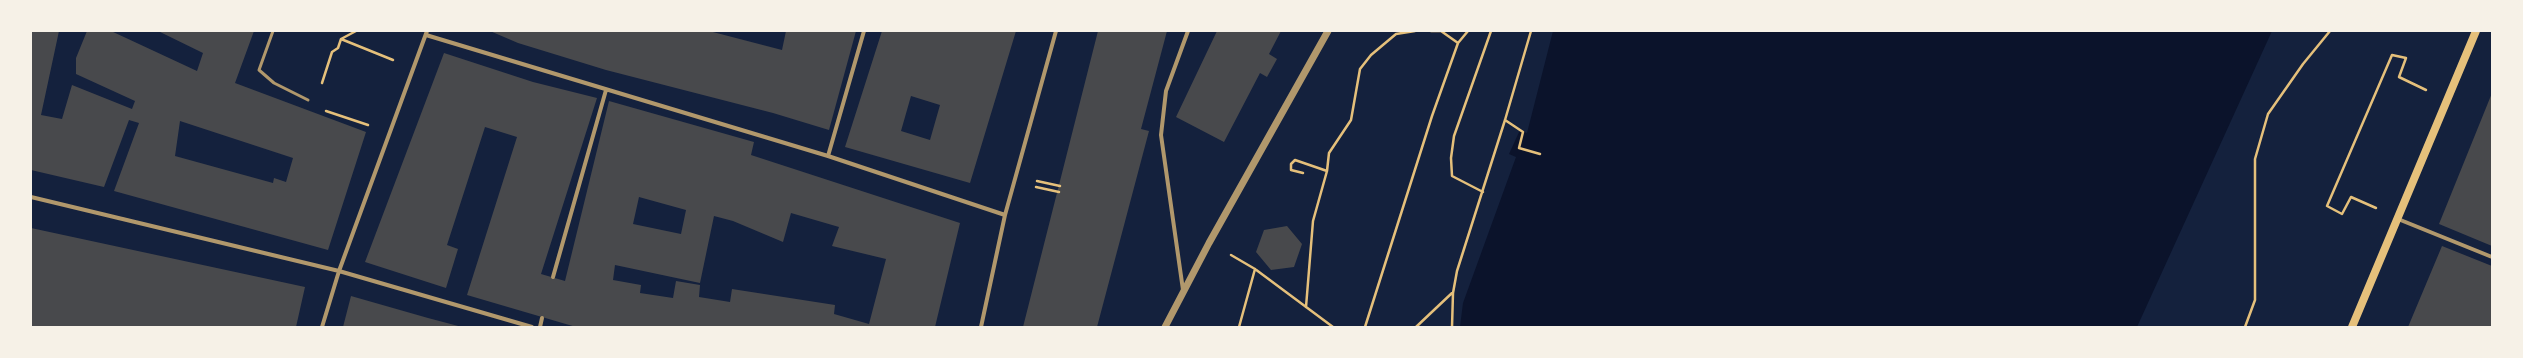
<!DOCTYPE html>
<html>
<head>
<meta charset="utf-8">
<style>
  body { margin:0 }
  #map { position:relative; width:2523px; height:358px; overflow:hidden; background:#14213d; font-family:"Fira Sans",sans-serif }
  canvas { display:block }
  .frame { position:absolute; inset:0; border:32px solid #f6f1e7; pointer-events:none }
</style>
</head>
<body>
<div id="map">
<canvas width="2523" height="358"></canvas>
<div class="frame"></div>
</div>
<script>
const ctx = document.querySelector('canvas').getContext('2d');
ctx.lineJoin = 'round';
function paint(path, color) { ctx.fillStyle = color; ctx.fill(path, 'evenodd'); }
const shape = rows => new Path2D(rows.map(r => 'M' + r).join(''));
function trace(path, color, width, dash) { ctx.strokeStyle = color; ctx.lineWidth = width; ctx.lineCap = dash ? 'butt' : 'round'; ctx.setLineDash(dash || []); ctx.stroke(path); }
paint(shape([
  [1553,31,2272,31,2137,327,1460,327,1463,303,1516,157,1509,154,1520,130,1527,133]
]), '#0b132b');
paint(shape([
  [31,31,59,31,41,115,62,119,72,85,132,109,135,101,76,74,76,58,87,31,111,31,197,71,203,53,158,31,254,31,235,83,366,132,328,250,114,191,139,123,129,120,104,187,31,170],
  [180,121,293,158,286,182,274,178,273,183,175,156],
  [490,31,709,31,782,50,786,31,856,31,829,130,773,113,606,70,518,43],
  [882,31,1016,31,970,183,845,147],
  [911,96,940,105,930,140,901,131],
  [1098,31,1167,31,1141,129,1149,131,1097,327,1023,327],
  [1217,31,1281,31,1269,54,1277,59,1267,77,1260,73,1224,142,1176,117],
  [444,53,533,82,597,98,541,274,565,281,609,101,754,142,751,155,960,223,935,327,576,327,467,295,517,137,485,127,447,245,458,249,446,288,365,262],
  [639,197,686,210,681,234,633,224],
  [791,213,839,227,832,246,886,259,869,324,834,314,835,305,732,289,730,302,699,297,700,285,676,281,673,298,640,293,641,285,613,280,615,265,700,283,714,216,733,221,783,242],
  [2492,93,2492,246,2439,224],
  [1287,226,1302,244,1294,267,1271,270,1256,252,1264,230],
  [31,228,305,287,296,327,31,327],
  [2442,246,2492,266,2492,327,2408,327],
  [351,296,428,318,462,327,343,327]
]), '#48494c');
trace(shape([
  [1431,31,1441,31,1458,43],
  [341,39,393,60],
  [322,83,332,52,338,48,341,39,356,31],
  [326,111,368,125],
  [1505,120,1523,132,1519,148,1540,154],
  [1303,173,1291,170,1291,164,1295,160,1327,171],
  [1037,181,1060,186],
  [1036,187,1059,192],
  [1483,192,1452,176,1451,158,1454,136,1491,31],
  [2376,208,2351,197,2342,214,2327,206,2392,55,2406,58,2399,77,2426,90],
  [1231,255,1255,269,1333,327],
  [1306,307,1313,221,1327,171,1329,153,1351,120,1360,69,1371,55,1396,34,1415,31],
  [1239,327,1255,269],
  [1365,327,1432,116,1458,43,1468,31],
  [1416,327,1452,293],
  [1452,327,1453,293,1457,271,1505,120,1531,31],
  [2245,327,2255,300,2255,159,2268,114,2303,64,2330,31]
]), '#e5c07b', 2.5);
trace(shape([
  [273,31,259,70,274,83,308,100]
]), '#b1986c', 3);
trace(shape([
  [426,35,828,156,1005,215],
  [828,156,864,31],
  [31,197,339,271,532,327],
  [2398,219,2492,257],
  [553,277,606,90],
  [1183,290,1161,135,1166,91,1188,31],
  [322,327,339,271,427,31],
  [540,327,542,318],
  [981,327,1005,215,1056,31]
]), '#b1986c', 4);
trace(shape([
  [1165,327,1209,243,1328,31]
]), '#b1986c', 7);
trace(shape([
  [2352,327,2476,31]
]), '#e5c07b', 8);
</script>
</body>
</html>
